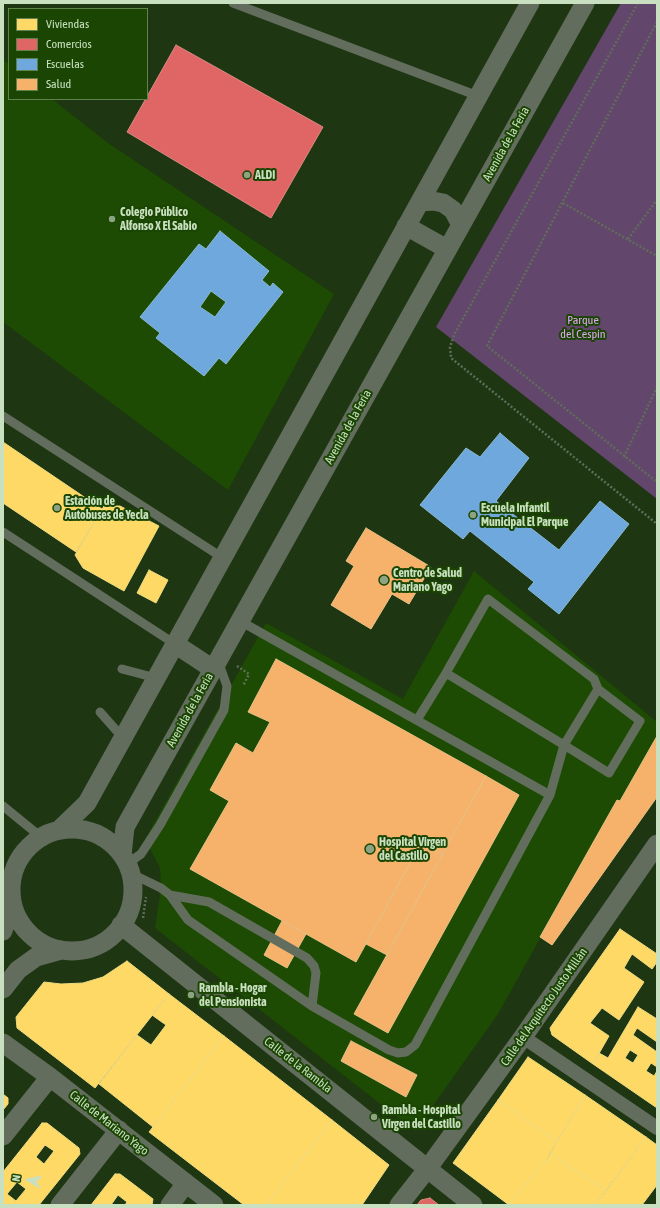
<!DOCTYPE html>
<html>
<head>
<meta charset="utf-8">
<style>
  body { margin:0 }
  #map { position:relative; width:660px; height:1208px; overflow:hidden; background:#1e3611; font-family:"Asap Condensed",sans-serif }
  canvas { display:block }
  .frame { position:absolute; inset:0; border:4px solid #c8e0bf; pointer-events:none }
  .legend { position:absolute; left:8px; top:8px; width:140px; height:92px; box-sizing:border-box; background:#1a4502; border:1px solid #60834e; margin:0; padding:5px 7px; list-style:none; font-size:12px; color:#c8e0bf }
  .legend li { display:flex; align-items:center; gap:8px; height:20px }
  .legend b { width:20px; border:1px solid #60834e }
  .north { position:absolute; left:8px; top:1160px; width:40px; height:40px; -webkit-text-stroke:3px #1a4502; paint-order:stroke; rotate:279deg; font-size:11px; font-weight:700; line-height:16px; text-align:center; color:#c8e0bf }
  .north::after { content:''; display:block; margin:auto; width:14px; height:18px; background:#c8e0bf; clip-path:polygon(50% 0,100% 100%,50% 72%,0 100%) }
</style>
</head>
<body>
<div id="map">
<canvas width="660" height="1208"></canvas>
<div class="frame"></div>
<ul class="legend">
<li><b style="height:11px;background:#ffd966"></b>Viviendas</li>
<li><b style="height:11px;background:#e06666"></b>Comercios</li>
<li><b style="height:11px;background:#6fa8dc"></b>Escuelas</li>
<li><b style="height:11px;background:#f6b26b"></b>Salud</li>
</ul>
<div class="north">N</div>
</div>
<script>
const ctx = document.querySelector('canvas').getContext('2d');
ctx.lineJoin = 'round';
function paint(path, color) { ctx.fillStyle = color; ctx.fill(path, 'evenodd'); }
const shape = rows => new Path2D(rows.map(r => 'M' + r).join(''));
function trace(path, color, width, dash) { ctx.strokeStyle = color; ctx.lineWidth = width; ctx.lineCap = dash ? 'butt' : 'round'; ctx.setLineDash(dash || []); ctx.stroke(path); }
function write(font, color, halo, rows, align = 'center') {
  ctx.font = font + ' "Asap Condensed",sans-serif'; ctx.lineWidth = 4; ctx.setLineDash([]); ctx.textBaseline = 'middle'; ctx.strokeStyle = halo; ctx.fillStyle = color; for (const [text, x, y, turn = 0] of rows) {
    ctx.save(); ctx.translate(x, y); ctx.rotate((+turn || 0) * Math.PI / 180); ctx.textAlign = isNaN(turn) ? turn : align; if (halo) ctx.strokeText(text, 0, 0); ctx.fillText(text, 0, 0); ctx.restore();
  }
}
paint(shape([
  [3,60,9,64,9,99,52,99,108,143,334,294,228,490,3,322],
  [474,571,657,722,657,736,620,801,617,800,498,1014,415,1131,155,928,161,888,160,868,145,839,266,623,403,699]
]), '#1d4b03');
paint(shape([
  [621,3,657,3,657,499,436,327]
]), '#62466b');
const homes = shape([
  [3,442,102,509,76,552,3,503,3,442],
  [104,506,120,506,159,526,124,591,83,568,75,555,104,506],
  [149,570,168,580,156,603,137,593,149,570],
  [620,929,657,954,657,962,652,969,632,954,624,968,644,982,619,1020,602,1008,590,1023,609,1036,593,1064,552,1035,550,1028,620,929],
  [127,961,169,994,95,1088,17,1028,16,1017,44,982,61,984,83,983,103,977,127,961],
  [169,994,224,1036,153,1127,99,1084,137,1035,151,1045,166,1025,152,1015,169,994],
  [638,1007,657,1019,657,1042,637,1028,633,1035,657,1052,657,1067,651,1063,646,1071,654,1076,657,1071,657,1108,593,1064,599,1053,608,1058,638,1007],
  [630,1050,638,1055,633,1063,625,1058,630,1050],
  [224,1036,332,1120,266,1205,244,1205,149,1132,224,1036],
  [528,1057,585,1095,557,1142,498,1100,528,1057],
  [3,1094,8,1098,8,1104,3,1110,3,1094],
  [585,1095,646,1137,606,1191,550,1153,585,1095],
  [498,1100,557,1142,545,1163,543,1162,509,1205,453,1163,498,1100],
  [332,1120,389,1165,362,1205,266,1205,332,1120],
  [42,1123,47,1123,79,1148,80,1154,39,1205,3,1205,3,1172,42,1123],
  [45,1145,54,1151,44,1164,36,1157,45,1145],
  [17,1182,26,1189,16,1201,7,1194,17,1182],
  [646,1137,657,1145,657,1185,642,1205,595,1205,646,1137],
  [550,1153,606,1191,595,1205,509,1205,543,1162,545,1163,550,1153],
  [115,1174,120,1174,153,1199,152,1205,125,1205,127,1202,118,1195,111,1205,91,1205,115,1174]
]);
paint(homes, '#ffd966');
trace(homes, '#eedb81', 1);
const shops = shape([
  [176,45,323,127,271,218,127,132,176,45],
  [430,1198,439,1205,417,1205,421,1200,430,1198]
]);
paint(shops, '#e06666');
trace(shops, '#d98b81', 1);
const schools = shape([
  [220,231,269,271,262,280,270,287,273,283,283,292,226,364,219,358,204,376,156,338,160,333,140,317,199,244,206,249,220,231],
  [211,291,226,302,215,317,200,307,211,291],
  [500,433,529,458,496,501,559,550,600,501,629,524,559,614,528,589,534,582,470,531,463,539,420,505,466,448,480,457,500,433]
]);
paint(schools, '#6fa8dc');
trace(schools, '#8ab9d3', 1);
const health = shape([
  [366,528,431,567,409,604,392,594,371,629,331,605,354,566,346,561,366,528],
  [276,659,486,776,442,855,421,843,356,962,190,869,229,801,210,790,236,743,253,753,270,722,248,712,276,659],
  [657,736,657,797,552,945,540,937,617,800,620,801,657,736],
  [486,776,519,795,388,1033,354,1014,486,776],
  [421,843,442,855,387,955,366,944,421,843],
  [282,921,306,934,287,968,264,955,282,921],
  [351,1041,417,1075,406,1097,341,1061,351,1041]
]);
paint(health, '#f6b26b');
trace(health, '#e8c084', 1);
trace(shape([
  [638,3,455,333,450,347,451,358,657,524],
  [657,22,487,346,657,482],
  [563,203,657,256],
  [628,239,657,200],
  [624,457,657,387],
  [237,666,249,674,243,686],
  [143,918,146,897]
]), '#606d5a', 2.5, [2, 2]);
trace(shape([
  [233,3,478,96],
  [3,416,223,558],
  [3,532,175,644],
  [122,669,156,678],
  [446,673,488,599,594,679,598,689],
  [100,712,123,738],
  [417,720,446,673,564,745,609,773,640,721,598,689,564,745,550,795],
  [3,806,41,837],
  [127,864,141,854,160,825,224,710,227,686,218,661],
  [130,873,161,888,170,895,188,920,312,1006,389,1050,398,1053,406,1052,415,1045,550,795,240,621],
  [3,876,11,883],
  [170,895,209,902,307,958,314,966,316,973,312,1006]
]), '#626d5d', 9);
trace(shape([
  [523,1037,657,1128]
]), '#626d5d', 14);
trace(shape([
  [420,202,433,201,443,203,453,210,461,225],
  [406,226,447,249],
  [175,644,213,669],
  '11 890a61 61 0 1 1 122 0a61 61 0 1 1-122 0Z',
  [59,830,87,803,530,3],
  [122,855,125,827,585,3],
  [121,925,473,1205],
  [3,931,12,902],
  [3,989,18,970,36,957,61,950],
  [3,1043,50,1077,214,1205],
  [3,1136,50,1077],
  [60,1205,119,1130],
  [170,1205,186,1183],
  [399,1205,428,1168,523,1037,657,844]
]), '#626d5d', 19);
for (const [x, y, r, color] of [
  [247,175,4,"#8ca482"],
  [112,219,4,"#8ca482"],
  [57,508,4,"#8ca482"],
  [473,515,4,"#8ca482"],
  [384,580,5,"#8ca482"],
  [370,849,5,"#8ca482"],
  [191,995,4,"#8ca482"],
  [374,1117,4,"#8ca482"]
]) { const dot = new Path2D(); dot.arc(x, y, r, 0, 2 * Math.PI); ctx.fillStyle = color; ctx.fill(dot); trace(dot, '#1a4502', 1.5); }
write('12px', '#c8e0bf', '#1a4502', [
  ["Avenida de la Feria",506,144,-61],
  ["Avenida de la Feria",348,427,-61],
  ["Avenida de la Feria",190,710,-61],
  ["Calle del Arquitecto Justo Millán",544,1007,-55],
  ["Calle de la Rambla",298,1065,38],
  ["Calle de Mariano Yago",109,1123,38]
]);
write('bold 12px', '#c8e0bf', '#1a4502', [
  ["ALDI",255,175],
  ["Colegio Público",120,212],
  ["Alfonso X El Sabio",120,226],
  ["Estación de",65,501],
  ["Autobuses de Yecla",65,515],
  ["Escuela Infantil",481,508],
  ["Municipal El Parque",481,522],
  ["Centro de Salud",393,573],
  ["Mariano Yago",393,587],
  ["Hospital Virgen",379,842],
  ["del Castillo",379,856],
  ["Rambla - Hogar",199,988],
  ["del Pensionista",199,1002],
  ["Rambla - Hospital",382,1110],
  ["Virgen del Castillo",382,1124]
], 'left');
write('12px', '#e1a9f4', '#1a4502', [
  ["Parque",583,320],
  ["del Cespín",583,334]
]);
</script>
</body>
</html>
